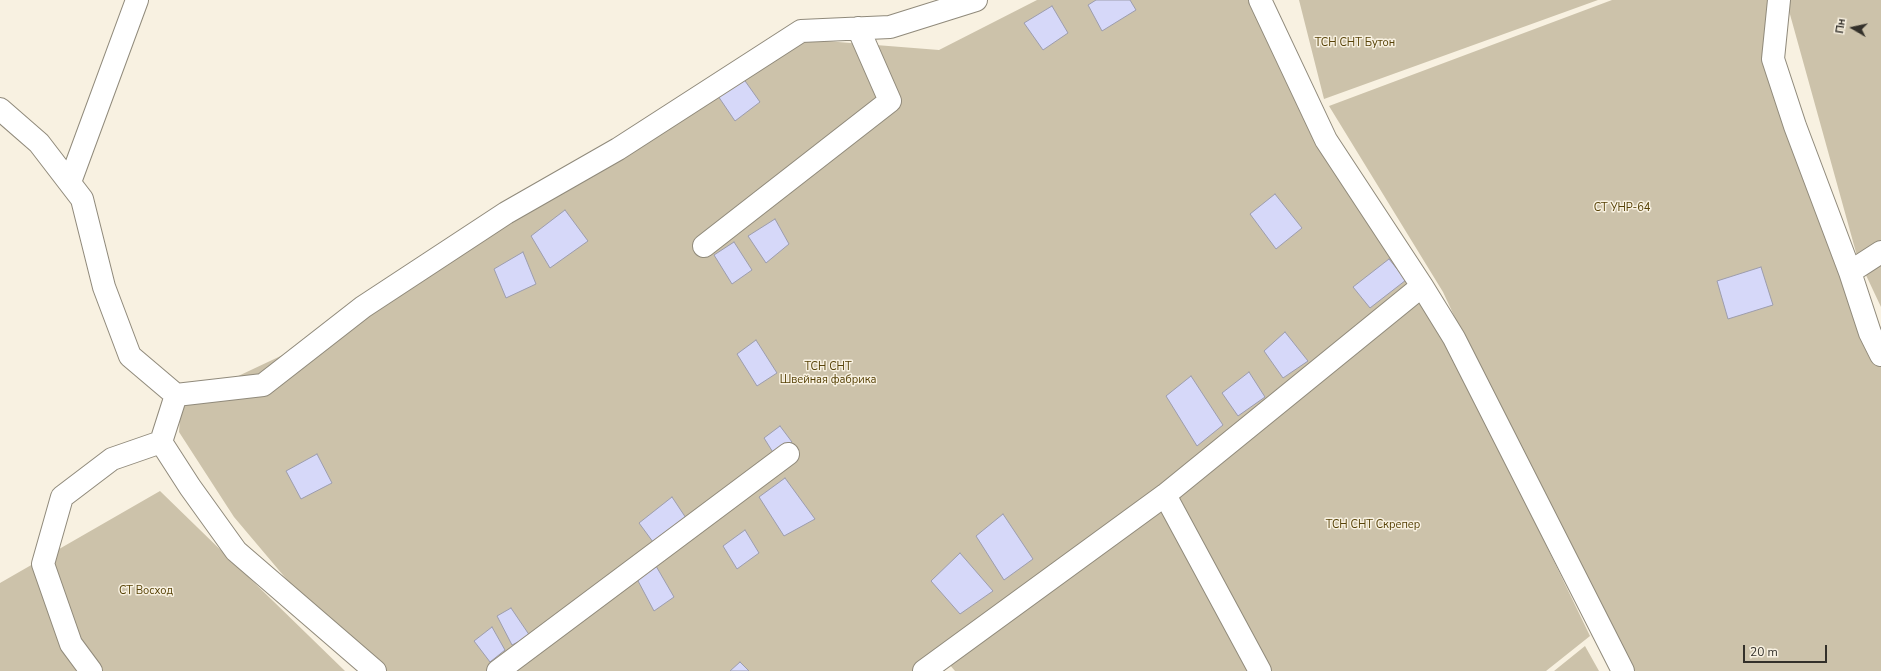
<!DOCTYPE html>
<html>
<head>
<meta charset="utf-8">
<style>
  body { margin:0 }
  #map { position:relative; width:1881px; height:671px; overflow:hidden; background:#f8f1e1; font-family:"Nunito Sans",sans-serif }
  canvas { display:block }
  .north { position:absolute; left:1833px; top:8px; width:40px; height:40px; -webkit-text-stroke:3px #f8f1e1; paint-order:stroke; rotate:279deg; font-size:11px; font-weight:700; line-height:16px; text-align:center; color:#33302a }
  .north::after { content:''; display:block; margin:auto; width:14px; height:18px; background:#33302a; clip-path:polygon(50% 0,100% 100%,50% 72%,0 100%) }
  .scale { position:absolute; left:1743px; top:645px; width:84px; height:18px; box-sizing:border-box; border:2px solid #33302a; border-top:0; padding-left:5px; font-size:12px; line-height:14px; white-space:nowrap; color:#33302a; -webkit-text-stroke:3px #f8f1e1; paint-order:stroke }
</style>
</head>
<body>
<div id="map">
<canvas width="1881" height="671"></canvas>
<div class="north">Пн</div>
<div class="scale">20 m</div>
</div>
<script>
const ctx = document.querySelector('canvas').getContext('2d');
ctx.lineJoin = 'round';
function paint(path, color) { ctx.fillStyle = color; ctx.fill(path, 'evenodd'); }
const shape = rows => new Path2D(rows.map(r => 'M' + r).join(''));
function trace(path, color, width, dash) { ctx.strokeStyle = color; ctx.lineWidth = width; ctx.lineCap = dash ? 'butt' : 'round'; ctx.setLineDash(dash || []); ctx.stroke(path); }
function write(font, color, halo, rows, align = 'center') {
  ctx.font = font + ' "Nunito Sans",sans-serif'; ctx.lineWidth = 3; ctx.setLineDash([]); ctx.textBaseline = 'middle'; ctx.strokeStyle = halo; ctx.fillStyle = color; for (const [text, x, y, turn = 0] of rows) {
    ctx.save(); ctx.translate(x, y); ctx.rotate((+turn || 0) * Math.PI / 180); ctx.textAlign = isNaN(turn) ? turn : align; if (halo) ctx.strokeText(text, 0, 0); ctx.fillText(text, 0, 0); ctx.restore();
  }
}
paint(shape([
  [1037,0,1248,0,1413,283,932,671,364,671,234,517,179,432,181,403,357,320,800,39,939,50],
  [1299,0,1598,0,1324,99],
  [1612,0,1773,0,1781,56,1869,302,1881,328,1881,671,1632,671,1500,414,1443,292,1329,106],
  [1786,0,1881,0,1881,307,1857,256],
  [1424,298,1480,408,1590,636,1546,671,955,671,949,664],
  [160,491,345,671,0,671,0,583],
  [1585,646,1599,671,1554,671]
]), '#ccc2aa');
const building = shape([
  [1096,0,1130,0,1136,10,1102,31,1088,5,1096,0],
  [1052,6,1068,33,1043,50,1024,23,1052,6],
  [743,78,760,102,735,121,718,96,743,78],
  [1275,194,1302,228,1276,249,1250,214,1275,194],
  [565,210,588,241,550,268,531,236,565,210],
  [775,219,789,244,766,263,748,236,775,219],
  [734,242,752,270,732,284,714,255,734,242],
  [523,252,536,284,506,298,494,269,523,252],
  [1389,259,1406,280,1370,308,1353,287,1389,259],
  [1761,267,1773,305,1728,319,1717,281,1761,267],
  [1285,332,1308,361,1283,378,1264,351,1285,332],
  [756,340,777,373,757,386,737,354,756,340],
  [1249,372,1265,397,1238,416,1222,393,1249,372],
  [1191,376,1223,425,1197,446,1166,396,1191,376],
  [780,426,792,442,774,454,764,438,780,426],
  [317,454,332,483,301,499,286,471,317,454],
  [785,478,815,519,784,536,759,497,785,478],
  [672,497,688,521,653,542,639,523,672,497],
  [1003,514,1033,559,1004,580,976,536,1003,514],
  [745,530,759,553,737,569,723,546,745,530],
  [960,553,993,591,960,614,931,581,960,553],
  [656,566,674,597,654,611,637,579,656,566],
  [511,608,530,636,512,645,497,616,511,608],
  [492,627,505,650,490,662,474,641,492,627],
  [740,662,749,671,730,671,740,662]
]);
paint(building, '#d6d8f9');
trace(building, '#9d9dad', 1);
const minor = shape([
  [1260,0,1326,140,1422,286,1454,338,1623,671],
  [1779,0,1773,59,1795,126,1850,272,1881,252],
  [0,109,39,143,82,199,104,287,130,356,176,395,263,385,363,307,506,213,618,149,801,31,890,27,976,0],
  [70,182,137,0],
  [704,246,890,101,858,28],
  [1850,272,1870,333,1881,355],
  [176,395,161,442,190,487,236,551,375,671],
  [1165,495,1260,671],
  [91,671,71,644,43,564,62,497,112,459,161,442],
  [498,671,788,454],
  [924,671,1165,495,1422,286]
]);
trace(minor, '#908a7b', 24);
trace(minor, '#fff', 22);
write('11px', '#564106', '#f8f1e1', [
  ["ТСН СНТ Бутон",1355,43],
  ["СТ УНР-64",1622,208],
  ["ТСН СНТ",828,367],
  ["Швейная фабрика",828,380],
  ["ТСН СНТ Скрепер",1373,525],
  ["СТ Восход",146,591]
]);
</script>
</body>
</html>
